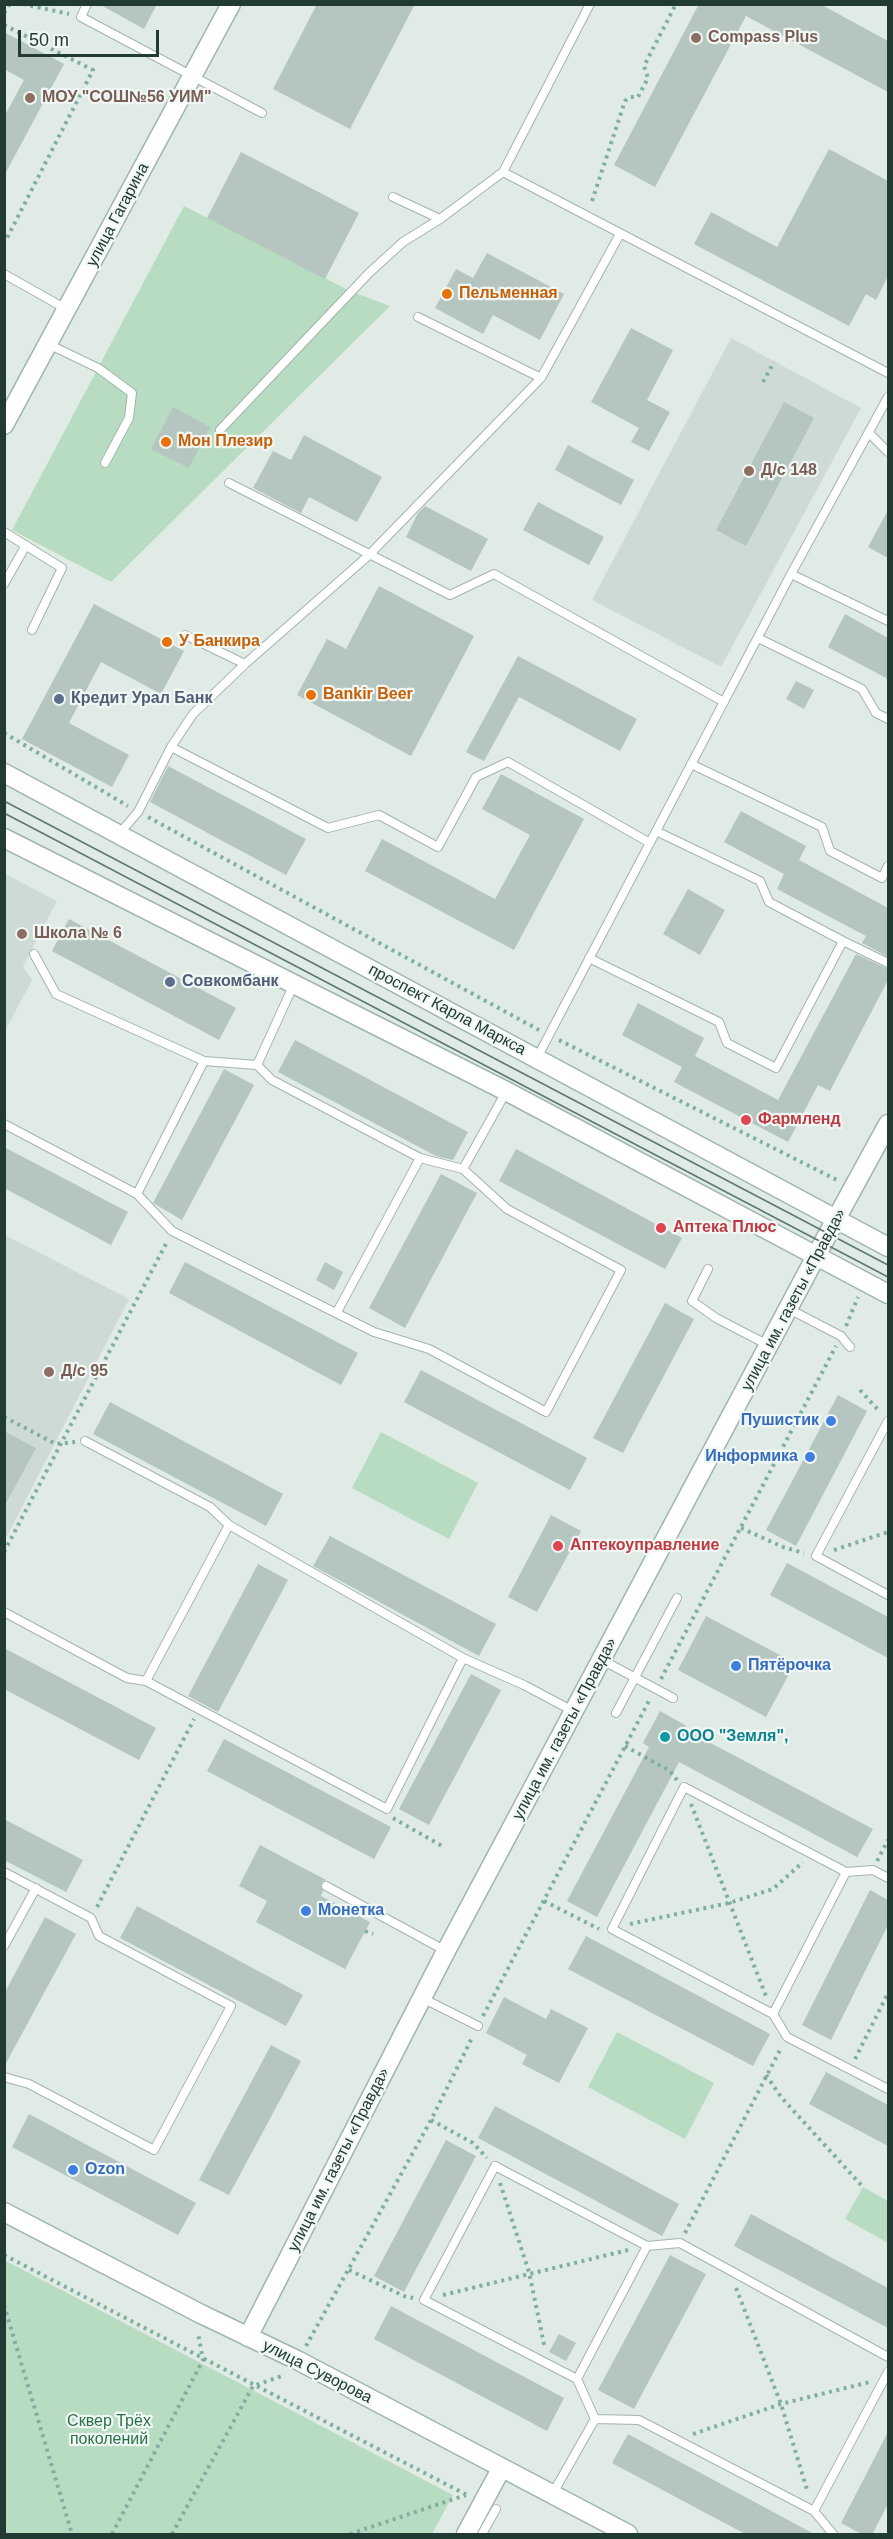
<!DOCTYPE html>
<html>
<head>
<meta charset="utf-8">
<style>
  body { margin:0 }
  #map { position:relative; width:893px; height:2539px; overflow:hidden; background:#e0ebe6; font-family:Helvetica,sans-serif }
  canvas { display:block }
  .frame { position:absolute; inset:0; border:6px solid #213b34; pointer-events:none }
  .scale { position:absolute; left:18px; top:30px; width:141px; height:27px; box-sizing:border-box; border:3px solid #213b34; border-top:0; padding-left:8px; font-size:18px; line-height:21px; white-space:nowrap; color:#213b34; -webkit-text-stroke:4px #f0f7f4; paint-order:stroke }
</style>
</head>
<body>
<div id="map">
<canvas width="893" height="2539"></canvas>
<div class="frame"></div>
<div class="scale">50 m</div>
</div>
<script>
const ctx = document.querySelector('canvas').getContext('2d');
ctx.lineJoin = 'round';
function paint(path, color) { ctx.fillStyle = color; ctx.fill(path, 'evenodd'); }
const shape = rows => new Path2D(rows.map(r => 'M' + r).join(''));
function trace(path, color, width, dash) { ctx.strokeStyle = color; ctx.lineWidth = width; ctx.lineCap = dash ? 'butt' : 'round'; ctx.setLineDash(dash || []); ctx.stroke(path); }
function write(font, color, halo, rows, align = 'center') {
  ctx.font = font + ' Helvetica,sans-serif'; ctx.lineWidth = 4.5; ctx.setLineDash([]); ctx.textBaseline = 'middle'; ctx.strokeStyle = halo; ctx.fillStyle = color; for (const [text, x, y, turn = 0] of rows) {
    ctx.save(); ctx.translate(x, y); ctx.rotate((+turn || 0) * Math.PI / 180); ctx.textAlign = isNaN(turn) ? turn : align; if (halo) ctx.strokeText(text, 0, 0); ctx.fillText(text, 0, 0); ctx.restore();
  }
}
paint(shape([
  [731,338,861,408,721,667,592,600],
  [5,874,57,901,23,967,32,980,5,1031],
  [5,1235,129,1299,5,1540]
]), '#cedad5');
paint(shape([
  [184,206,350,291,390,306,111,582,12,530],
  [381,1432,478,1483,449,1539,352,1488],
  [617,2032,714,2083,685,2139,588,2087],
  [863,2187,888,2201,888,2243,845,2219],
  [4,2260,453,2495,432,2534,5,2534]
]), '#b8dcc2');
paint(shape([
  [99,4,157,4,144,29],
  [317,4,415,4,350,129,273,89],
  [699,4,820,4,888,41,888,92,746,16,655,187,614,165],
  [4,32,64,64,4,176,4,117,24,80,4,69],
  [829,149,888,181,888,276,876,300,866,294,849,326,694,244,711,212,777,247],
  [241,152,359,213,325,279,207,218],
  [487,253,564,294,540,340,493,315,483,334,435,308,456,269,473,278],
  [631,328,673,350,647,400,670,412,649,451,631,442,639,428,591,402],
  [784,402,814,418,746,546,716,530],
  [173,407,210,427,189,468,151,449],
  [304,435,382,477,357,522,309,497,301,513,253,488,273,451,291,460],
  [568,445,634,480,621,505,555,470],
  [538,502,604,537,589,565,523,530],
  [425,506,488,539,471,571,406,537,418,513],
  [888,510,888,558,868,547],
  [379,586,474,636,411,756,297,695,327,639,346,649],
  [94,604,184,651,161,694,101,662,69,723,129,755,112,787,22,739],
  [845,614,888,638,888,679,828,647],
  [518,656,637,719,620,751,519,697,484,761,466,752],
  [796,681,814,690,804,709,786,699],
  [168,766,306,839,286,875,150,802],
  [501,774,584,819,514,950,365,871,382,839,495,899,530,835,482,809],
  [741,811,806,846,799,860,888,908,888,957,862,943,866,936,777,889,784,874,724,842],
  [688,889,725,910,700,955,663,934],
  [69,919,236,1008,219,1040,52,951],
  [856,954,888,969,888,980,830,1091,818,1085,788,1142,674,1082,682,1067,622,1035,638,1003,704,1038,695,1056,778,1100],
  [295,1040,468,1132,453,1160,436,1156,278,1072],
  [224,1069,254,1085,182,1220,153,1203],
  [4,1147,128,1212,111,1245,4,1188],
  [516,1149,682,1238,665,1269,499,1181],
  [441,1174,477,1193,405,1328,369,1308],
  [185,1262,358,1353,341,1385,169,1293],
  [325,1262,343,1272,334,1290,316,1280],
  [665,1303,694,1319,623,1453,593,1438],
  [421,1370,587,1458,570,1490,404,1402],
  [838,1395,867,1411,796,1546,766,1530],
  [110,1402,283,1494,266,1526,93,1434],
  [4,1431,36,1448,4,1507],
  [551,1515,581,1531,537,1612,508,1597],
  [330,1536,496,1624,479,1656,313,1566],
  [787,1563,888,1617,888,1658,770,1595],
  [258,1564,288,1580,218,1712,188,1696],
  [706,1616,795,1663,766,1717,678,1670],
  [4,1648,156,1728,139,1760,4,1689],
  [471,1674,501,1690,429,1825,399,1809],
  [660,1711,685,1725,688,1731,873,1829,857,1857,679,1762,597,1917,567,1901,649,1747,643,1743],
  [224,1739,391,1827,374,1859,207,1771],
  [4,1819,83,1860,66,1892,4,1860],
  [260,1845,326,1880,321,1884,323,1891,321,1896,370,1922,345,1969,256,1922,267,1901,239,1886],
  [870,1890,888,1900,888,1925,831,2040,802,2025],
  [137,1906,303,1995,286,2026,120,1938],
  [45,1917,76,1934,4,2067,4,1994],
  [586,1936,770,2034,753,2066,568,1969],
  [504,1997,546,2019,551,2009,588,2028,559,2083,522,2064,527,2055,486,2033],
  [271,2045,301,2061,229,2195,199,2180],
  [826,2072,888,2105,888,2146,809,2104],
  [495,2106,679,2204,662,2236,478,2138],
  [29,2114,196,2203,178,2235,12,2147],
  [446,2140,476,2156,404,2292,374,2276],
  [751,2214,888,2288,888,2328,734,2246],
  [670,2255,706,2274,634,2409,598,2390],
  [391,2306,564,2398,547,2431,374,2339],
  [559,2334,576,2343,566,2361,549,2352],
  [888,2432,888,2504,872,2535,863,2535,841,2523],
  [628,2434,816,2535,747,2535,612,2463]
]), '#b5c5bf');
const lane = shape([
  [87,4,81,17,262,113],
  [590,4,503,172,888,373],
  [393,197,440,219],
  [4,274,66,309],
  [418,317,541,378,620,234],
  [48,344,98,368,132,393,129,418,105,463],
  [220,430,369,273,403,242,440,219,503,172],
  [869,433,888,452],
  [229,483,450,595,494,574,724,702],
  [4,532,62,568,32,630],
  [791,574,888,621],
  [4,584,26,545],
  [185,635,245,664],
  [758,638,862,689,876,713,888,719],
  [171,747,328,828,379,815,438,847,476,777,508,762,650,843],
  [691,764,822,827,830,851,882,878,888,866],
  [656,831,760,881,769,902,843,941],
  [119,834,138,812,171,747,193,714,245,664,368,556,541,378],
  [34,954,56,994,204,1061],
  [589,958,719,1022,727,1043,776,1068,843,941,888,963],
  [537,1058,791,574,888,397],
  [257,1065,272,1080,420,1158,463,1169,507,1209,621,1270,546,1412,429,1349,374,1332,172,1231,137,1194,204,1061,257,1065,294,984],
  [4,1124,137,1194],
  [463,1169,506,1092],
  [708,1269,692,1301,716,1318,768,1345],
  [789,1309,841,1336,850,1347],
  [337,1312,420,1158],
  [888,1421,816,1556,888,1595],
  [85,1441,210,1507,229,1525],
  [4,1612,127,1678,146,1681],
  [463,1658,387,1809,146,1681,229,1525,463,1658,524,1685,573,1711],
  [602,1660,673,1698],
  [616,1713,677,1598],
  [4,1872,91,1918,99,1936,231,2006,154,2150,29,2084,4,2077],
  [888,1878,873,1870,846,1872,684,1787,612,1929,773,2014,787,2037,888,2089],
  [326,1886,446,1951],
  [4,1946,36,1888],
  [422,1998,478,2026],
  [773,2014,846,1872],
  [647,2246,495,2166,424,2300,577,2379,595,2419,639,2420,814,2511,833,2534],
  [577,2379,647,2246,680,2243,888,2357],
  [553,2493,595,2419],
  [814,2511,888,2372],
  [482,2534,496,2509]
]);
const secondary = shape([
  [4,425,231,4],
  [4,773,888,1247],
  [4,838,506,1091,888,1294],
  [4,2212,201,2314,297,2360,628,2534],
  [248,2337,446,1951,823,1243,888,1124],
  [466,2534,501,2469]
]);
trace(lane, '#a3b3ad', 10);
trace(secondary, '#9fb6ae', 21);
trace(shape([
  [23,4,69,14],
  [4,13,10,4],
  [4,25,93,70,6,240,4,239],
  [592,201,625,101,630,97,638,97,648,78,644,66,676,4],
  [763,382,774,362],
  [4,733,128,806],
  [148,817,539,1030],
  [559,1040,839,1181],
  [846,1326,858,1297],
  [860,1390,880,1412],
  [4,1417,56,1444,75,1442],
  [741,1528,783,1547,804,1553],
  [834,1550,888,1532],
  [4,1552,167,1242],
  [661,1679,836,1346],
  [625,1746,670,1771,677,1780],
  [691,1804,766,1996],
  [393,1818,442,1846],
  [877,1861,888,1840],
  [544,1901,599,1929],
  [97,1907,194,1719],
  [630,1924,729,1903,773,1889,803,1862],
  [365,1931,373,1934],
  [483,2016,650,1699],
  [855,2059,888,1993],
  [766,2075,781,2097,863,2187],
  [431,2120,473,2143,487,2158],
  [500,2183,529,2272,545,2349],
  [685,2233,781,2048],
  [4,2255,467,2495],
  [349,2270,404,2296,413,2298],
  [736,2288,781,2404,808,2493],
  [443,2295,628,2250],
  [4,2305,72,2534],
  [306,2346,431,2120,473,2036],
  [693,2434,781,2404,870,2382],
  [112,2534,203,2360,198,2333],
  [172,2534,253,2386,285,2375],
  [350,2534,466,2495]
]), '#80aea0', 4, [3, 4.5]);
trace(lane, '#fff', 8);
trace(secondary, '#fff', 18);
trace(shape([
  [4,801,888,1265],
  [4,813,888,1277]
]), '#5b776f', 1.5);
for (const [x, y, r, color] of [
  [696,38,6,"#8d6e63"],
  [30,98,6,"#8d6e63"],
  [447,294,6,"#e8710a"],
  [166,442,6,"#e8710a"],
  [749,471,6,"#8d6e63"],
  [167,642,6,"#e8710a"],
  [311,695,6,"#e8710a"],
  [59,699,6,"#5c6f8a"],
  [22,934,6,"#8d6e63"],
  [170,982,6,"#5c6f8a"],
  [746,1120,6,"#e0444e"],
  [661,1228,6,"#e0444e"],
  [49,1372,6,"#8d6e63"],
  [831,1421,6,"#3f7fe0"],
  [810,1457,6,"#3f7fe0"],
  [558,1546,6,"#e0444e"],
  [736,1666,6,"#3f7fe0"],
  [665,1737,6,"#0f9aa8"],
  [306,1911,6,"#3f7fe0"],
  [73,2170,6,"#3f7fe0"]
]) { const dot = new Path2D(); dot.arc(x, y, r, 0, 2 * Math.PI); ctx.fillStyle = color; ctx.fill(dot); trace(dot, '#f0f7f4', 2); }
write('bold 16px', '#785e54', '#f0f7f4', [
  ["Compass Plus",708,38],
  ["МОУ \"СОШ№56 УИМ\"",42,98],
  ["Д/с 148",761,471],
  ["Школа № 6",34,934],
  ["Д/с 95",61,1372]
], 'left');
write('16px', '#213b34', '#f0f7f4', [
  ["улица Гагарина",118,215,-62],
  ["проспект Карла Маркса",447,1010,28],
  ["улица им. газеты «Правда»",794,1300,-62],
  ["улица им. газеты «Правда»",565,1729,-62],
  ["улица им. газеты «Правда»",339,2160,-63],
  ["улица Суворова",317,2372,27]
]);
write('bold 16px', '#c56008', '#f0f7f4', [
  ["Пельменная",459,294],
  ["Мон Плезир",178,442],
  ["У Банкира",179,642],
  ["Bankir Beer",323,695]
], 'left');
write('bold 16px', '#4e5e75', '#f0f7f4', [
  ["Кредит Урал Банк",71,699],
  ["Совкомбанк",182,982]
], 'left');
write('bold 16px', '#be3a42', '#f0f7f4', [
  ["Фармленд",758,1120],
  ["Аптека Плюс",673,1228],
  ["Аптекоуправление",570,1546]
], 'left');
write('bold 16px', '#366cbe', '#f0f7f4', [
  ["Пушистик",819,1421,"right"],
  ["Информика",798,1457,"right"],
  ["Пятёрочка",748,1666],
  ["Монетка",318,1911],
  ["Ozon",85,2170]
], 'left');
write('bold 16px', '#0d838f', '#f0f7f4', [
  ["ООО \"Земля\",",677,1737]
], 'left');
write('16px', '#2b7147', '#f0f7f4', [
  ["Сквер Трёх",109,2422],
  ["поколений",109,2440]
]);
</script>
</body>
</html>
